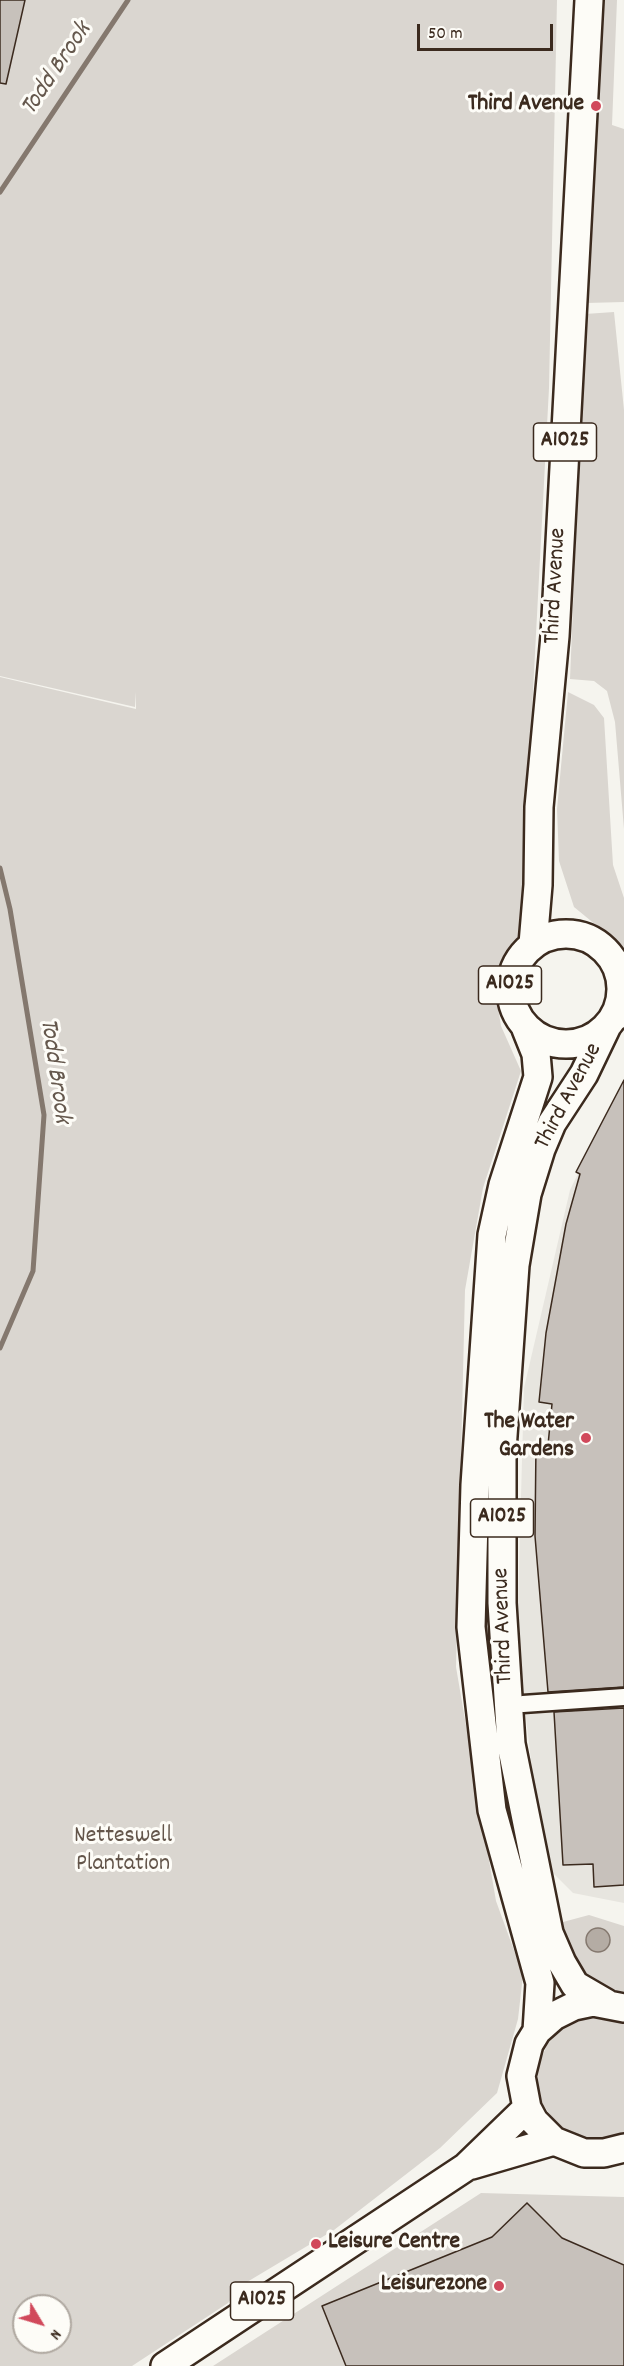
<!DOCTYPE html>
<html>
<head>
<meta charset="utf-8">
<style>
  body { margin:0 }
  #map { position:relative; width:624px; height:2366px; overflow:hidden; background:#f5f4ee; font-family:Dekko,sans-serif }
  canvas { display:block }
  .north { position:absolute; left:12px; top:2294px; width:60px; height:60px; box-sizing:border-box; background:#fdfcf7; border:2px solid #afa8a0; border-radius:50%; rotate:128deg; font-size:16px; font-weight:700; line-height:24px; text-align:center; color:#3b2a1e }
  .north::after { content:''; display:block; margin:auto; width:21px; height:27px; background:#d1495b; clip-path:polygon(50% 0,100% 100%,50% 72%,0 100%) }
  .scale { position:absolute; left:417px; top:24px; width:136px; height:27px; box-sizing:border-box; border:3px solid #3b2a1e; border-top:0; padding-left:8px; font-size:18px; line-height:21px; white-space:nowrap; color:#3b2a1e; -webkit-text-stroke:4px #fdfcf7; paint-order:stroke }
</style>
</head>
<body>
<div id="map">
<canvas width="624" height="2366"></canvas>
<div class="north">N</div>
<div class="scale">50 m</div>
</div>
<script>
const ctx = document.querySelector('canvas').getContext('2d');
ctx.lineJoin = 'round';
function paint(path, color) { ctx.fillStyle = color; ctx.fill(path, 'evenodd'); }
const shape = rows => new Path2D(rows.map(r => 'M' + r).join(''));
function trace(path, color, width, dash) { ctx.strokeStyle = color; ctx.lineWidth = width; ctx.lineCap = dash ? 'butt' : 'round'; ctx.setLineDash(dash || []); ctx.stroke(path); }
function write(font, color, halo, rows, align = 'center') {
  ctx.font = font + ' Dekko,sans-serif'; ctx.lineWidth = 6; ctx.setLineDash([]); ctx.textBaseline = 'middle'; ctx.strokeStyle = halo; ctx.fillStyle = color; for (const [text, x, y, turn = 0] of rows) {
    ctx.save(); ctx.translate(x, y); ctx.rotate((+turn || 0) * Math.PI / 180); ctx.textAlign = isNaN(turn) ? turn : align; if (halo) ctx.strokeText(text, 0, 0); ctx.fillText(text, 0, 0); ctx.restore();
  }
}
paint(shape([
  [624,1080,624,1903,573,1893,543,1863,517,1641,524,1388,570,1190]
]), '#e7e5df');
paint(shape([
  [0,0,557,0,549,388,520,937,494,984,501,1026,521,1071,483,1188,465,1290,456,1667,496,1901,523,1975,518,2019,497,2093,440,2148,334,2230,242,2285,228,2303,132,2366,0,2366,0,677,136,709,136,692,135,707,0,676],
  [24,2306,60,2306,60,2342,24,2342],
  [601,0,617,0,612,125,624,129,624,302,586,303],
  [614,312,624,410,624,829,615,722,607,691,594,681,570,679,585,314],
  [568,692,594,705,604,718,613,865,624,898,624,948,574,907,559,861,557,809],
  [589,1915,624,1926,624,1998,602,1990,569,1964,563,1922],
  [601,2017,624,2024,624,2132,604,2138,585,2137,567,2131,553,2119,542,2103,537,2085,539,2064,547,2045,561,2029,580,2020],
  [481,2193,624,2197,624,2366,213,2366]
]), '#dad6d0');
const water = shape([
  '586 1940a12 12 0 1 1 24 0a12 12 0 1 1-24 0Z'
]);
paint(water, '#b4aca4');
trace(water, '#84786e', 1.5);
trace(shape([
  [0,192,128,0],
  [0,868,10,909,44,1115,33,1271,0,1348]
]), '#84786e', 5);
const building = shape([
  [0,0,25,0,6,84,0,83,0,0],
  [624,1080,624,1687,548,1692,535,1536,536,1444,548,1445,552,1404,539,1402,546,1333,566,1224,580,1174,576,1172,624,1080],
  [624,1708,624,1885,594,1887,593,1864,563,1865,554,1712,624,1708],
  [527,2203,562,2238,624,2265,624,2366,346,2366,322,2306,492,2237,527,2203]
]);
paint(building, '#c7c1bb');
trace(building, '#3b2a1e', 1.5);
const street = shape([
  [523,1704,624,1697]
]);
const secondary = shape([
  [615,964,624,969],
  [614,1017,624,1015]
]);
const primary = shape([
  '511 989a55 55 0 1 1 110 0a55 55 0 1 1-110 0Z',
  [533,944,538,885,539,807,555,636,589,0],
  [526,1029,536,1054,538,1077,503,1185,492,1235,475,1485,471,1627,492,1810,540,1983,537,2031],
  [606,2003,575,1985,562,1963,549,1933,511,1744,502,1603,502,1450,515,1265,527,1194,541,1149,552,1123,584,1074,607,1026],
  [624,2008,593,2002,574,2006,554,2016,537,2031,529,2044,521,2076,527,2108,534,2121,554,2141,584,2153,604,2153,624,2148],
  [472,2165,554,2141],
  [165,2366,466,2167,527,2108]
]);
trace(street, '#3b2a1e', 21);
trace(secondary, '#3b2a1e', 28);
trace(primary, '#3b2a1e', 32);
trace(street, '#fdfcf7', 16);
trace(secondary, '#fdfcf7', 24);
trace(primary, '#fdfcf7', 27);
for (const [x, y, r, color] of [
  [596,106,6,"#d1495b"],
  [586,1438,6,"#d1495b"],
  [316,2244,6,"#d1495b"],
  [499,2286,6,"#d1495b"]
]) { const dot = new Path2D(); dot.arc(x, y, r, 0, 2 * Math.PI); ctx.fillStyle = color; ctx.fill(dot); trace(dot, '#fdfcf7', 2); }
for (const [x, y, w] of [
  [565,442,63],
  [510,985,63],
  [502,1518,63],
  [262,2301,63]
]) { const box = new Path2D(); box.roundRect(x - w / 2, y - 19, w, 38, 4.5); ctx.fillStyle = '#fdfcf7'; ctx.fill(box); trace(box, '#3b2a1e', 1.5); }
write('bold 22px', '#3b2a1e', null, [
  ["A1025",565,442],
  ["A1025",510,985],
  ["A1025",502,1518],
  ["A1025",262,2301]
]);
write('bold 24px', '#3b2a1e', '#fdfcf7', [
  ["Third Avenue",584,106],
  ["The Water",574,1424],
  ["Gardens",574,1452],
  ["Leisure Centre",328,2244,"left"],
  ["Leisurezone",487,2286]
], 'right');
write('24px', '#3b2a1e', '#fdfcf7', [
  ["Third Avenue",557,586,-87],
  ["Third Avenue",570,1097,-62],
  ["Third Avenue",505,1626,-92]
]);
write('24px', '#63554a', '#fdfcf7', [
  ["Netteswell",123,1838],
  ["Plantation",123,1866]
]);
write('italic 26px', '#65584d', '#fdfcf7', [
  ["Todd Brook",58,70,-56],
  ["Todd Brook",53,1071,82]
]);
</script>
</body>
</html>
